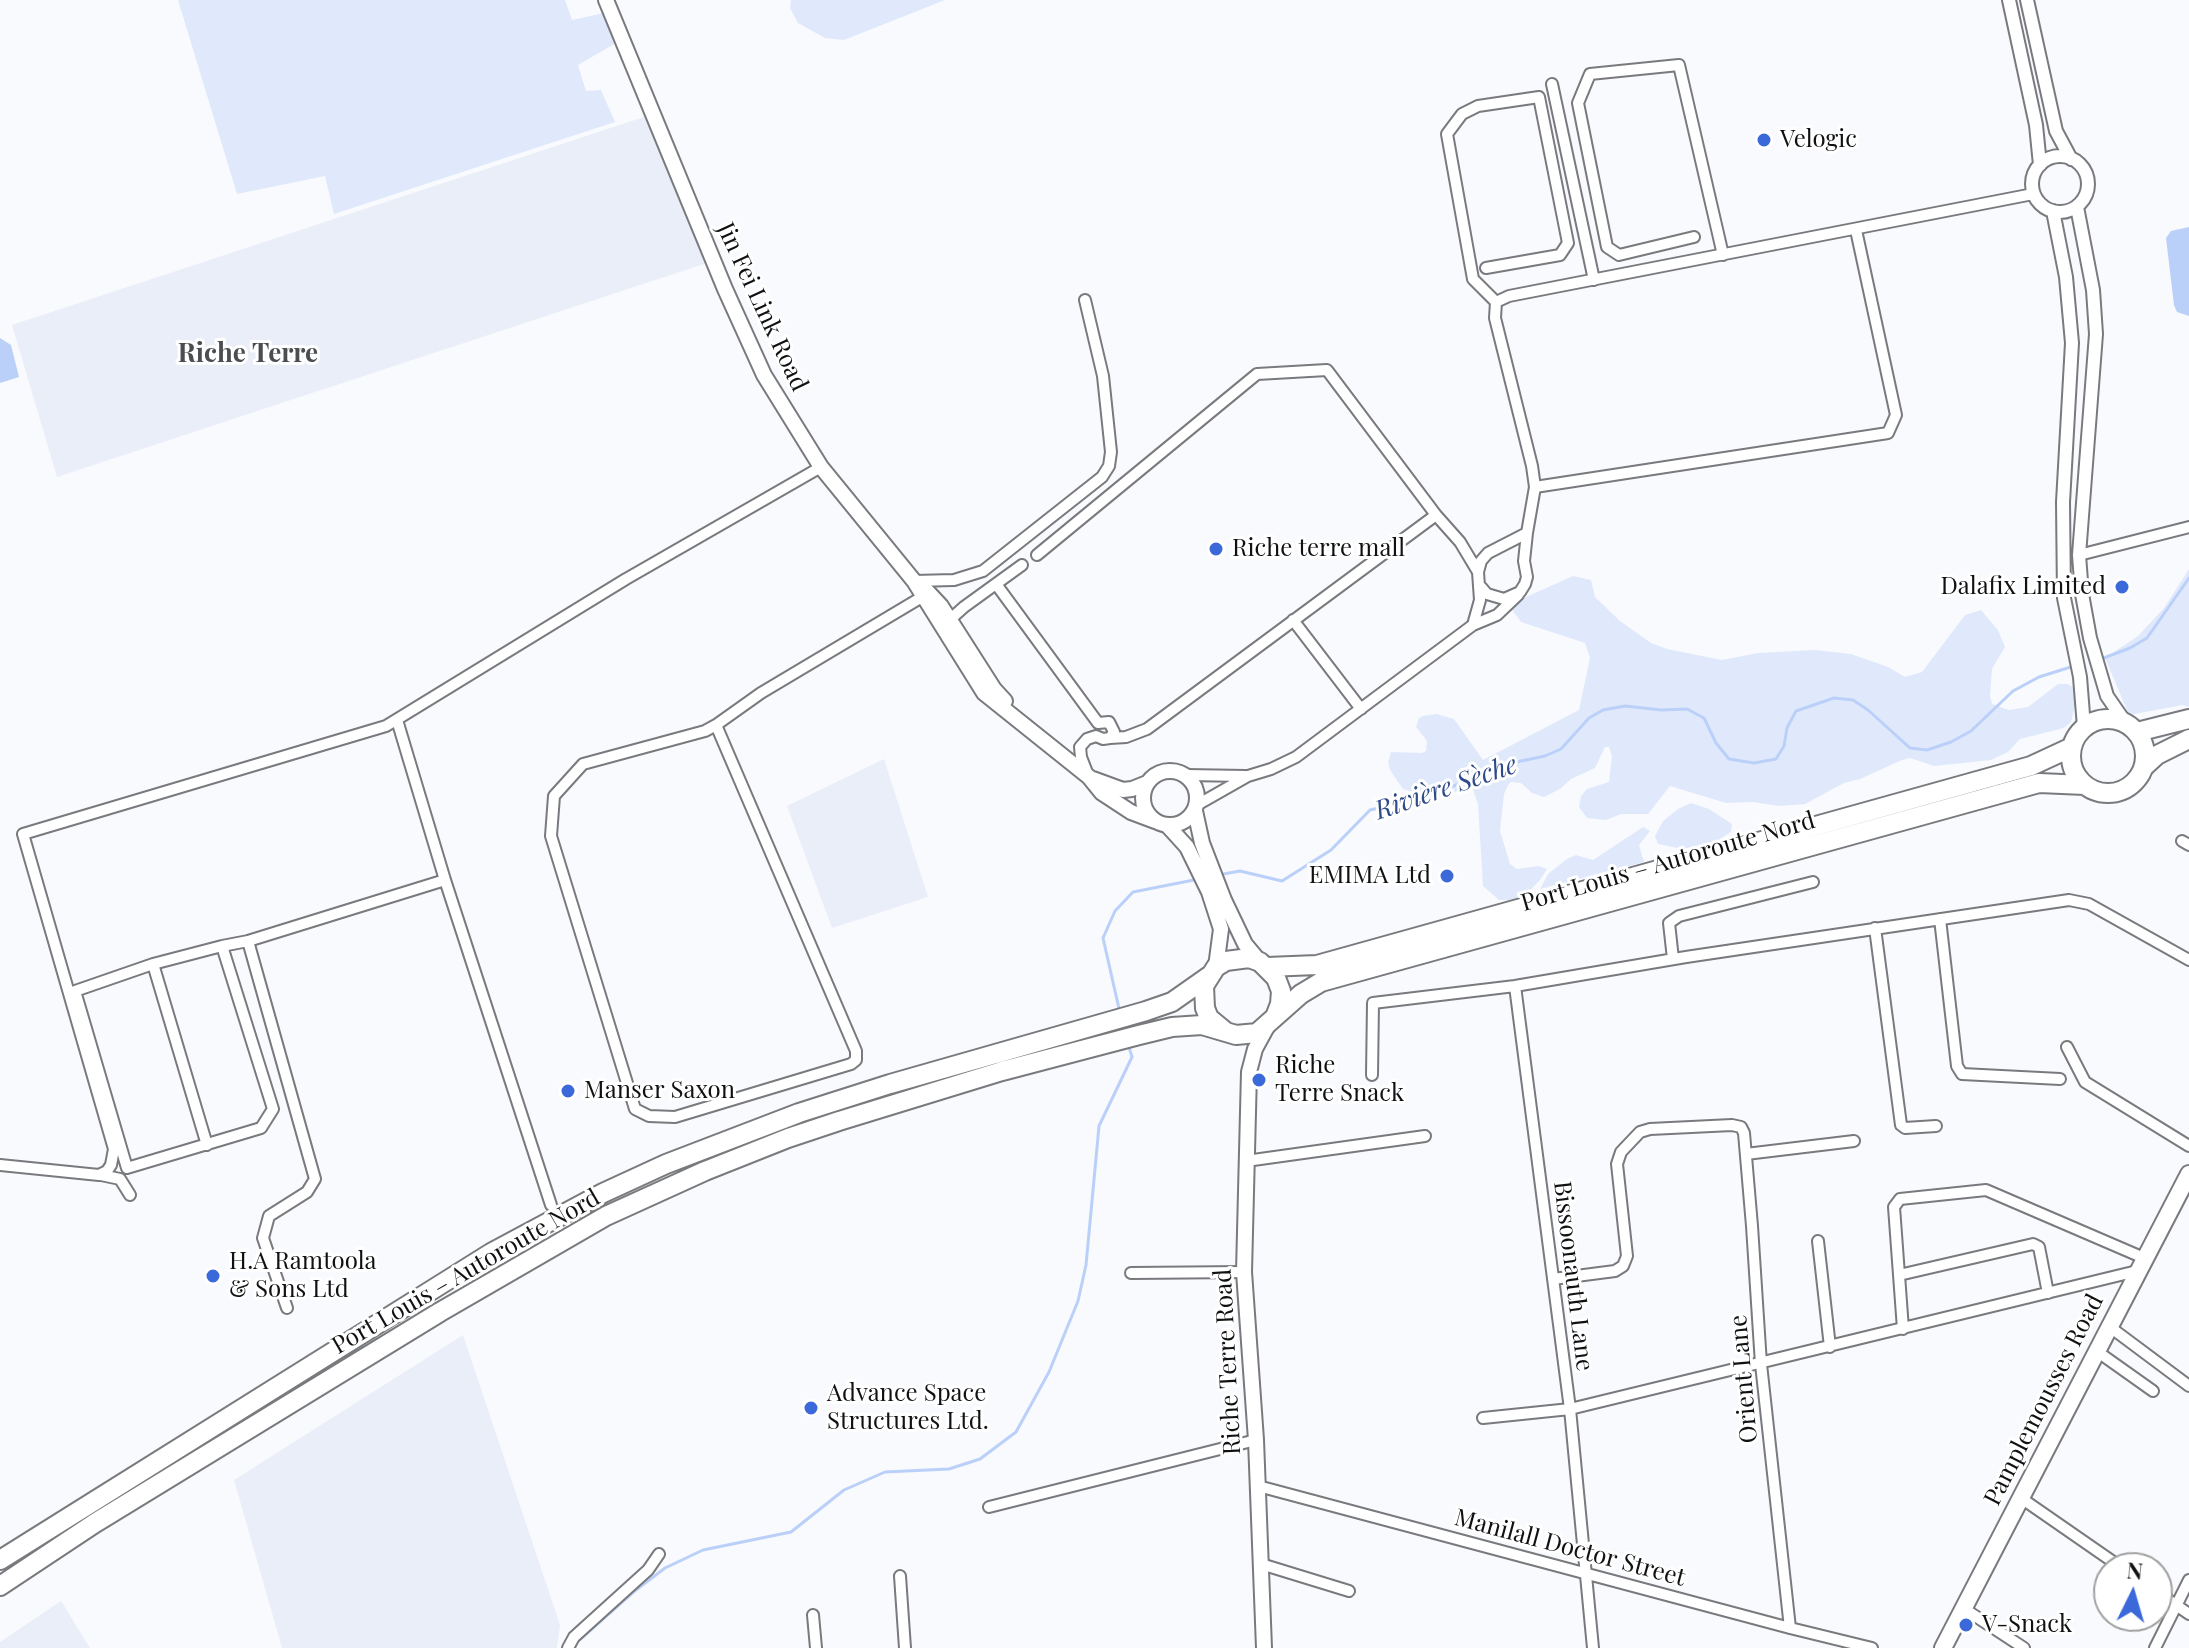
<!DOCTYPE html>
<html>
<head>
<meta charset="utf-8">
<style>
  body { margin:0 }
  #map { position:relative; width:2189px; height:1648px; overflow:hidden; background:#f8fafd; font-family:"Playfair Display",serif }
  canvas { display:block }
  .north { position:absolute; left:2093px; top:1552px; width:80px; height:80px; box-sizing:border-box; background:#fff; border:2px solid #9fa0a0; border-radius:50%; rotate:5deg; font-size:22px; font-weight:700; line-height:32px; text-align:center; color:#101112 }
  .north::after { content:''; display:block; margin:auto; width:28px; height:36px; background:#3c69da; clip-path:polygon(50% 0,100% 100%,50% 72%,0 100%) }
</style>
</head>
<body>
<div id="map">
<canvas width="2189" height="1648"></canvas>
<div class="north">N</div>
</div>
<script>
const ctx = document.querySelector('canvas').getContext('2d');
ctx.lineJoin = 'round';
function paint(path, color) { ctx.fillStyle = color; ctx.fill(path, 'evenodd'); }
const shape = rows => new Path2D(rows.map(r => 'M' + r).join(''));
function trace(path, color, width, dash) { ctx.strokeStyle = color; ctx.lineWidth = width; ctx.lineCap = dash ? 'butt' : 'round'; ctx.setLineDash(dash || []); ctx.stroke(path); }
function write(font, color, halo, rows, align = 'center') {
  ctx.font = font + ' "Playfair Display",serif'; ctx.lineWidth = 6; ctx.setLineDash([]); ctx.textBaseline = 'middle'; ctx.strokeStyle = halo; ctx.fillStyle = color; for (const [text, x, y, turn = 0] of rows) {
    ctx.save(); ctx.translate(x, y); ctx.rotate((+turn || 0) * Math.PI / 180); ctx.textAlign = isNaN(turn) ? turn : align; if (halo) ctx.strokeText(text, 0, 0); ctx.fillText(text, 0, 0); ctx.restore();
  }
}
paint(shape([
  [644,117,713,261,57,477,12,325],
  [884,759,928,897,832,928,787,806],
  [463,1335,560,1625,557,1648,282,1648,234,1480],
  [61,1601,90,1648,0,1648,0,1642]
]), '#eaeef9');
paint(shape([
  [178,0,565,0,572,20,604,13,616,43,578,65,586,91,601,90,615,122,334,214,325,176,237,194],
  [791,0,945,0,844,40,825,38,798,23,790,8],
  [2189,569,2189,707,2183,705,2129,715,2105,658,2138,636,2164,608],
  [1573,576,1591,580,1595,597,1620,621,1651,643,1667,649,1722,660,1758,653,1815,650,1851,654,1888,667,1905,677,1922,672,1965,615,1981,610,1998,630,2005,647,1992,669,1990,696,1992,704,2009,710,2028,707,2058,684,2067,684,2075,688,2077,697,2071,722,2064,728,2020,739,2008,752,1991,760,1934,766,1910,758,1902,760,1860,779,1844,783,1805,804,1779,806,1753,802,1726,803,1670,786,1648,814,1621,814,1606,820,1587,818,1579,807,1581,796,1587,789,1609,782,1612,756,1609,747,1605,747,1595,768,1571,779,1560,789,1544,797,1532,793,1521,783,1511,782,1508,785,1504,794,1500,831,1510,864,1517,869,1539,866,1547,869,1540,880,1525,895,1513,900,1499,900,1483,886,1478,804,1472,787,1441,796,1420,794,1403,789,1390,770,1388,762,1391,752,1422,753,1426,751,1427,741,1416,727,1419,718,1423,716,1436,714,1454,719,1483,760,1579,710,1590,658,1585,643,1521,622,1510,607,1524,598],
  [1691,803,1709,809,1732,824,1731,832,1715,842,1682,849,1658,844,1655,836,1663,821,1678,809],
  [1643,827,1650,831,1639,845,1644,862,1540,889,1548,874,1567,859,1576,855,1593,860]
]), '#e0e9fc');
paint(shape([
  [2189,227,2189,316,2177,312,2174,305,2166,238,2171,231],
  [0,338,11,345,19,377,0,383]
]), '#bbd0f9');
trace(shape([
  [2101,659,2130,648,2147,638,2189,578],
  [1218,875,1240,871,1282,881,1331,850,1370,810,1410,801,1476,778,1497,766,1545,756,1561,749,1589,718,1603,710,1625,706,1661,710,1687,709,1704,718,1716,743,1729,759,1754,763,1776,759,1784,746,1787,728,1796,711,1834,698,1853,700,1868,710,1910,748,1927,750,1951,742,1971,731,2013,691,2039,677,2074,666],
  [1120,1013,1103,938,1115,911,1133,892,1199,879],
  [574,1645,636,1590,665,1568,703,1550,791,1532,844,1490,885,1472,949,1469,980,1459,1016,1432,1049,1372,1078,1301,1086,1265,1099,1126,1132,1057,1128,1044]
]), '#bbd0f9', 3);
const minor = shape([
  [1552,84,1594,280],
  [1694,237,1619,255,1607,247,1578,103,1590,74,1679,65,1723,255],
  [1496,302,1509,296,2033,194],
  [1535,487,1888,433,1896,415,1856,230],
  [1037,555,1257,374,1327,370,1436,515],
  [2079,555,2189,527],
  [914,581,954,580,983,571,1102,477,1109,466,1111,452,1103,376,1085,300],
  [996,584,1098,723],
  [1481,587,1487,594,1504,599,1520,592,1525,584,1527,577,1524,561,1527,533,1535,487,1532,466,1495,318,1496,302,1473,279,1447,134,1462,114,1478,106,1539,97,1568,243,1560,255,1486,268],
  [1293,620,1361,709],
  [945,624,964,607,1022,565],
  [1473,625,1480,600,1478,572,1481,561,1488,553,1527,533],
  [397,720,445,880,551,1205],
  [716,725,856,1051,856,1060,851,1064,675,1117,649,1116,635,1109,551,836,554,796,583,764,705,731,716,725,761,693,922,597],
  [1110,738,1126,737,1147,729,1436,515,1460,542,1478,572],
  [1088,775,1081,757,1080,747,1087,739,1096,736,1103,739,1110,738,1114,732,1109,722,1098,723],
  [1186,775,1246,776],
  [1197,805,1248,776,1271,769,1296,757,1473,625,1497,615,1518,595],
  [2182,841,2189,845],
  [1940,919,1957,1066,1962,1074,2060,1079],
  [1875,928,1901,1125,1905,1128,1936,1126],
  [248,941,315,1179,307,1192,269,1216,263,1238,287,1308],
  [222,946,273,1109,261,1128,127,1168,75,991,153,964,222,946,248,941,445,880],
  [1673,959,1669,923,1679,916,1813,882],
  [153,964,207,1145],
  [1515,986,1570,1409,1593,1648],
  [2067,1047,2085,1082,2189,1146],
  [1372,1075,1373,1003,1515,986,1686,957,2069,900,2089,904,2189,960],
  [1746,1154,1854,1141],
  [1246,1161,1425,1136],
  [0,1165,99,1175,107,1171,111,1165,114,1149,23,834,386,726,626,579,821,467],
  [101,1175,120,1179,130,1195],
  [1818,1241,1830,1347],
  [1131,1273,1244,1272],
  [1899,1275,2033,1244,2039,1247,2048,1293],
  [1553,1279,1615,1271,1623,1266,1627,1256,1617,1164,1621,1152,1640,1132,1650,1129,1732,1125,1741,1127,1744,1133,1752,1226,1761,1364,1790,1628],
  [2110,1327,2189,1386],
  [1903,1329,1894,1207,1900,1199,1986,1190,2144,1258],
  [2098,1352,2153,1391],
  [1483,1418,1570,1409,2137,1271],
  [1258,1486,1790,1628,1872,1648],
  [2021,1498,2122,1568],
  [989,1507,1256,1440],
  [1261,1564,1349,1591],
  [900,1576,905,1648],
  [2157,1592,2189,1614],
  [1963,1608,2024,1648],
  [813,1615,816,1648],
  [568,1648,574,1637,648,1570,659,1554],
  [2155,1648,2189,1580]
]);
const tertiary = shape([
  [2009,0,2036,125,2040,165],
  [2027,0,2056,131,2071,159],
  '2032 184a28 28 0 1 1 56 0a28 28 0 1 1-56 0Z',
  [2077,207,2093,290,2096,334,2079,555,2082,594,2090,638,2107,696,2125,722],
  [2053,211,2066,277,2072,343,2063,502,2064,598,2080,677,2084,727]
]);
const secondary = shape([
  [606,0,725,289,764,375,821,467,914,581,984,693,1089,777,1102,793,1131,812,1155,821],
  [927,591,941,606,994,689,1005,701],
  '1143 798a27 27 0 1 1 54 0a27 27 0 1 1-54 0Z',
  [1093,779,1123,790,1132,789,1147,783],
  [1195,811,1202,843,1224,900,1245,944,1260,962],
  [1167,825,1187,847,1209,892,1221,929,1216,967],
  [1264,1648,1256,1440,1244,1272,1249,1072,1255,1049,1267,1027]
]);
const primary = shape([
  [1943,1648,2189,1174]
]);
const trunk = shape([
  '2071 756a37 37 0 1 1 74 0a37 37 0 1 1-74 0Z',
  [2137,732,2189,719],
  [2144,767,2157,755,2189,739],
  [1267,967,1317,965,2031,766,2072,747],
  [1275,1017,1301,994,1321,982,2039,783,2085,785],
  [0,1560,491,1253,603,1193,666,1164,799,1113,890,1084,1146,1011,1172,1002,1209,976],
  [0,1586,95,1523,440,1312,606,1216,705,1171,788,1138,839,1121,1002,1071,1139,1035,1172,1027,1202,1025,1236,1035,1257,1033,1275,1017,1280,1004,1281,991,1276,978,1260,962,1249,958,1226,961,1216,967,1204,986,1205,1008,1209,1018,1226,1032]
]);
trace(minor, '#787a7d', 14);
trace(tertiary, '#787a7d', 16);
trace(secondary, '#787a7d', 18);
trace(primary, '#787a7d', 20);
trace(trunk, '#787a7d', 22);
trace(minor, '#fff', 10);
trace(tertiary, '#fff', 12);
trace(secondary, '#fff', 14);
trace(primary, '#fff', 16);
trace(trunk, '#fff', 18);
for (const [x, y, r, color] of [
  [1764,140,8,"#3c69da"],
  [1216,549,8,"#3c69da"],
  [2122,587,8,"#3c69da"],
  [1447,876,8,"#3c69da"],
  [1259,1080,8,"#3c69da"],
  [568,1091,8,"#3c69da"],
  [213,1276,8,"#3c69da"],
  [811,1408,8,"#3c69da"],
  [1966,1625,8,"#3c69da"]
]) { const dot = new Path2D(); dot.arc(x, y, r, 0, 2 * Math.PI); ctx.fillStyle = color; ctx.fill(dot); trace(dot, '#fff', 3); }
write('24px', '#101112', '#fff', [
  ["Velogic",1780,140],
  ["Riche terre mall",1232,549],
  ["Dalafix Limited",2106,587,"right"],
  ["EMIMA Ltd",1431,876,"right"],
  ["Riche",1275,1066],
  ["Terre Snack",1275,1094],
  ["Manser Saxon",584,1091],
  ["H.A Ramtoola",229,1262],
  ["& Sons Ltd",229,1290],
  ["Advance Space",827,1394],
  ["Structures Ltd.",827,1422],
  ["V-Snack",1982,1625]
], 'left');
write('24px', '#101112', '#fff', [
  ["Jin Fei Link Road",762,307,65],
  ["Port Louis – Autoroute Nord",1668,862,-16],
  ["Port Louis – Autoroute Nord",466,1272,-30],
  ["Bissoonauth Lane",1573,1276,83],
  ["Riche Terre Road",1228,1362,-93],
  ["Orient Lane",1744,1379,-95],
  ["Pamplemousses Road",2044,1400,-63],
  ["Manilall Doctor Street",1570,1548,15]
]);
write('bold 26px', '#4b4d50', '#fff', [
  ["Riche Terre",248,354]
]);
write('italic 26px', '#2f4a88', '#fff', [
  ["Rivière Sèche",1446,788,-19]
]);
</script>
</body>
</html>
